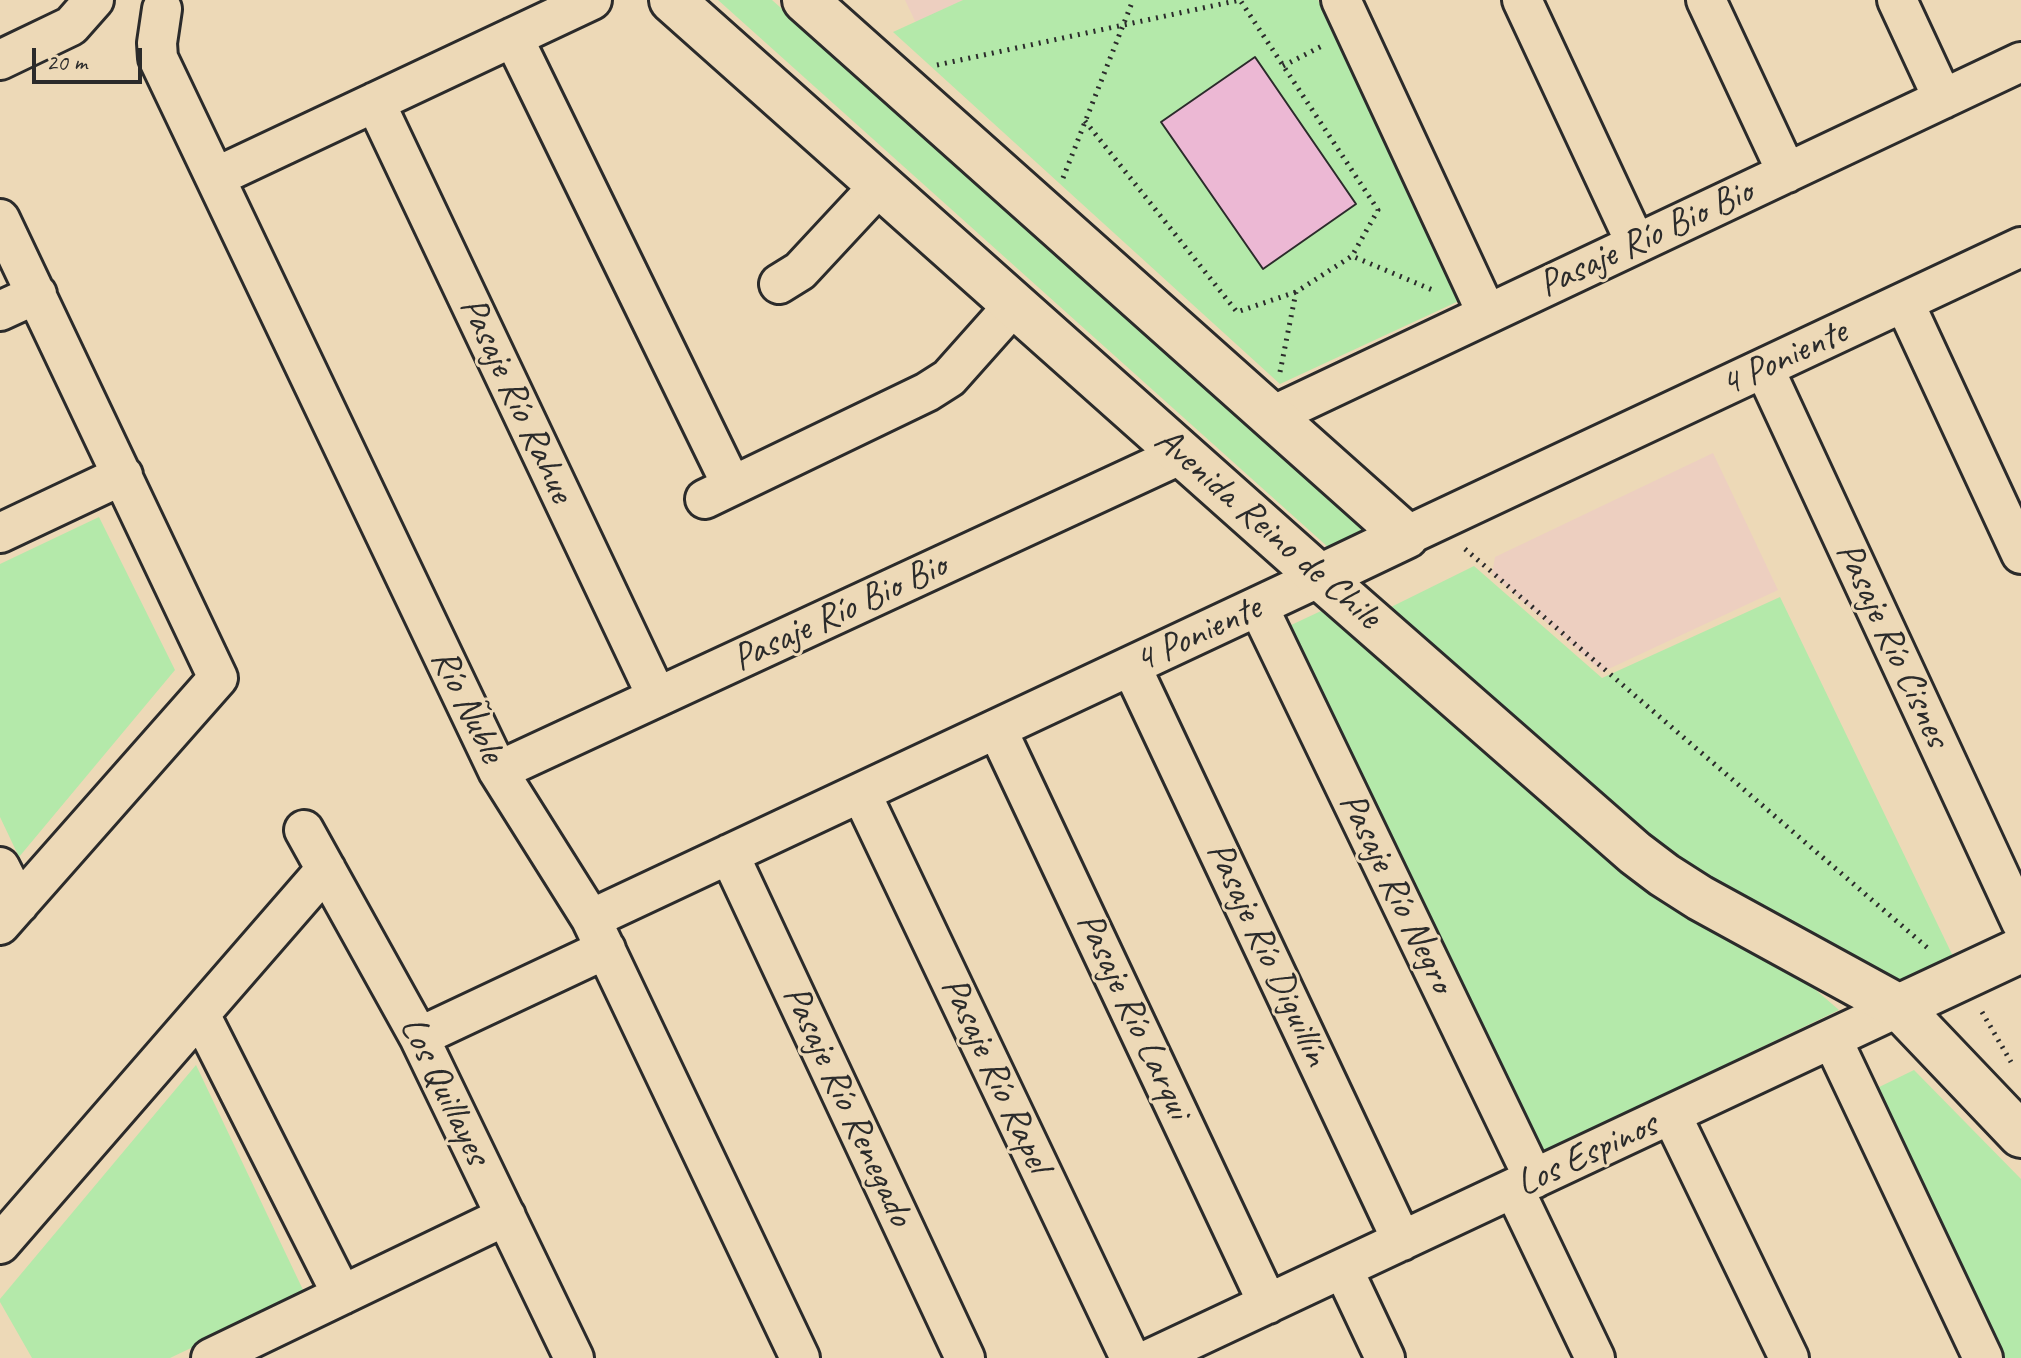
<!DOCTYPE html>
<html>
<head>
<meta charset="utf-8">
<style>
  body { margin:0 }
  #map { position:relative; width:2021px; height:1358px; overflow:hidden; background:#edd9b7; font-family:Caveat,sans-serif }
  canvas { display:block }
  .scale { position:absolute; left:32px; top:48px; width:110px; height:36px; box-sizing:border-box; border:4px solid #2b2b2b; border-top:0; padding-left:10px; font-size:24px; line-height:28px; white-space:nowrap; color:#2b2b2b; -webkit-text-stroke:6px #edd9b7; paint-order:stroke }
</style>
</head>
<body>
<div id="map">
<canvas width="2021" height="1358"></canvas>
<div class="scale">20 m</div>
</div>
<script>
const ctx = document.querySelector('canvas').getContext('2d');
ctx.lineJoin = 'round';
function paint(path, color) { ctx.fillStyle = color; ctx.fill(path, 'evenodd'); }
const shape = rows => new Path2D(rows.map(r => 'M' + r).join(''));
function trace(path, color, width, dash) { ctx.strokeStyle = color; ctx.lineWidth = width; ctx.lineCap = dash ? 'butt' : 'round'; ctx.setLineDash(dash || []); ctx.stroke(path); }
function write(font, color, halo, rows, align = 'center') {
  ctx.font = font + ' Caveat,sans-serif'; ctx.lineWidth = 6; ctx.setLineDash([]); ctx.textBaseline = 'middle'; ctx.strokeStyle = halo; ctx.fillStyle = color; for (const [text, x, y, turn = 0] of rows) {
    ctx.save(); ctx.translate(x, y); ctx.rotate((+turn || 0) * Math.PI / 180); ctx.textAlign = isNaN(turn) ? turn : align; if (halo) ctx.strokeText(text, 0, 0); ctx.fillText(text, 0, 0); ctx.restore();
  }
}
paint(shape([
  [905,0,963,0,916,23],
  [1713,453,1778,590,1602,672,1492,574,1495,557]
]), '#edcfc0');
paint(shape([
  [718,0,772,0,1366,528,1329,548],
  [963,0,1318,0,1461,300,1280,384,893,32],
  [99,517,175,670,19,857,0,817,0,564],
  [1474,566,1602,678,1780,597,1962,975,1909,993,1672,858,1389,608],
  [1321,611,1663,904,1810,985,1839,1010,1540,1154,1289,626],
  [196,1065,305,1294,170,1358,32,1358,0,1302,0,1299],
  [1914,1070,2021,1179,2021,1358,1999,1358,1869,1092]
]), '#b4e9aa');
const building = shape([
  [1255,57,1356,204,1263,269,1161,122,1255,57]
]);
paint(building, '#ecb8d4');
trace(building, '#2b2b2b', 2);
const minor = shape([
  [1341,0,1487,314],
  [1522,0,1636,244],
  [1706,0,1787,173],
  [1897,0,1943,99],
  [162,9,157,43,158,58,498,771,591,919,800,1358],
  [513,37,732,486],
  [0,60,71,26,94,0],
  [375,102,657,697],
  [216,177,592,0],
  [0,219,218,678,0,925],
  [779,284,800,271,880,185],
  [1904,302,2021,554],
  [0,311,37,294],
  [1764,368,2021,922],
  [1272,416,2021,62],
  [705,499,927,392,949,378,1014,305],
  [0,533,123,475],
  [1406,536,2021,247],
  [1258,606,1534,1179],
  [1131,666,1402,1241],
  [997,729,1268,1304],
  [498,771,1182,454],
  [861,793,1130,1358],
  [304,830,419,1037,574,1358],
  [729,854,965,1358],
  [0,867,19,904],
  [591,919,1320,577],
  [200,1014,342,1295],
  [419,1037,606,949],
  [1832,1039,1983,1358],
  [1671,1114,1789,1358],
  [1514,1189,1595,1358],
  [0,1244,326,869],
  [1343,1269,1385,1358],
  [211,1358,506,1216],
  [1152,1358,1899,1007]
]);
const tertiary = shape([
  [672,0,1320,577,1635,853,1664,875,1700,898,1899,1007,2021,1135],
  [805,0,1406,536,1320,577],
  [1899,1007,2021,950]
]);
trace(minor, '#2b2b2b', 44);
trace(tertiary, '#2b2b2b', 50);
trace(shape([
  [937,65,1240,0,1378,210,1352,256],
  [1283,66,1322,46],
  [1085,121,1237,312,1296,292],
  [1063,178,1133,0],
  [1280,372,1296,292,1352,256,1435,291],
  [1465,549,1930,950],
  [1982,1012,2011,1062]
]), '#2b2b2b', 5, [2, 6]);
trace(minor, '#edd9b7', 38);
trace(tertiary, '#edd9b7', 44);
write('38px', '#2b2b2b', '#edd9b7', [
  ["Pasaje Río Bio Bio",1646,239,-25],
  ["4 Poniente",1784,359,-25],
  ["Pasaje Río Rahue",516,400,65],
  ["Avenida Reino de Chile",1267,529,41],
  ["Pasaje Río Bio Bio",840,613,-25],
  ["4 Poniente",1198,635,-25],
  ["Pasaje Río Cisnes",1892,645,65],
  ["Río Ñuble",467,706,64],
  ["Pasaje Río Negro",1396,893,64],
  ["Pasaje Río Diguillín",1267,954,65],
  ["Pasaje Río Larqui",1133,1016,65],
  ["Pasaje Río Rapel",995,1075,65],
  ["Los Quillayes",444,1091,64],
  ["Pasaje Río Renegado",847,1106,65],
  ["Los Espinos",1587,1155,-25]
]);
</script>
</body>
</html>
